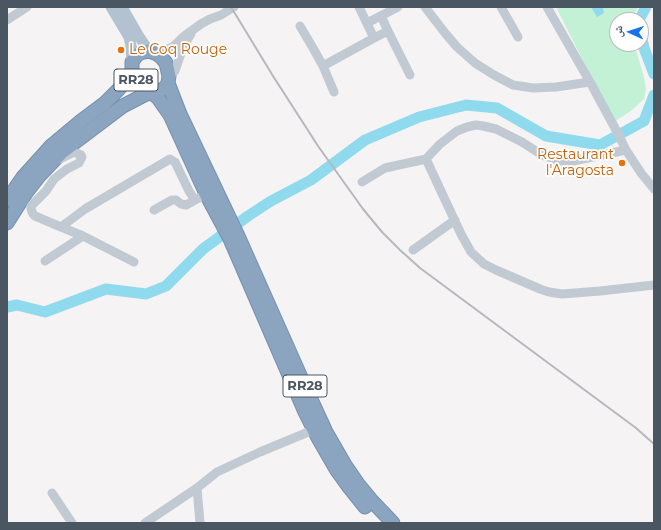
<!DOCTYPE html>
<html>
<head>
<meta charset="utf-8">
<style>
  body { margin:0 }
  #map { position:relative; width:661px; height:530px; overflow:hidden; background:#f5f3f3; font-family:Montserrat,"Noto Naskh Arabic",sans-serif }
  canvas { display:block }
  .frame { position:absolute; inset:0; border:8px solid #4a5661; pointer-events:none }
  .north { position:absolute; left:609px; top:12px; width:40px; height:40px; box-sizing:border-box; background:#fff; border:1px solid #b7bbc0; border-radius:50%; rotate:273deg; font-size:11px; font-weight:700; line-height:16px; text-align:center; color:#4a5661 }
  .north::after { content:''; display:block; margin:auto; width:14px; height:18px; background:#1a73e8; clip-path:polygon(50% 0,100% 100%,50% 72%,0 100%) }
</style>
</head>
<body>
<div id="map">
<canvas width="661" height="530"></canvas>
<div class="frame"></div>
<div class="north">ش</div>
</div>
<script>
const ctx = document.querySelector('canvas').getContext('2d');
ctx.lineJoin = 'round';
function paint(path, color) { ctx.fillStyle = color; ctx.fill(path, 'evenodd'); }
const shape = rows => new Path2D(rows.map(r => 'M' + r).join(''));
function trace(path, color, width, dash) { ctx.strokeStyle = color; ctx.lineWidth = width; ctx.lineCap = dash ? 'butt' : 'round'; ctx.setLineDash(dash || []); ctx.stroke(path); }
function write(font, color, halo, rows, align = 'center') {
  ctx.font = font + ' Montserrat,sans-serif'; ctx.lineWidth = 3.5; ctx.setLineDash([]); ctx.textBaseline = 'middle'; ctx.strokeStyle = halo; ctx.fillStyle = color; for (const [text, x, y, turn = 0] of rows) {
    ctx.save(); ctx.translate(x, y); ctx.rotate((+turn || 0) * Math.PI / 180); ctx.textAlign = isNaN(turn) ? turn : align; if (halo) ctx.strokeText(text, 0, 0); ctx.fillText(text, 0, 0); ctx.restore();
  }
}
paint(shape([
  [556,7,638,7,631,20,617,20,617,44,634,44,644,77,646,89,644,99,632,110,614,122]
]), '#c3f1d5');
paint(shape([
  [591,7,603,7,604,13,597,17]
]), '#90daee');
trace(shape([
  [639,20,646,7],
  [641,34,644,48,654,74],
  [7,307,17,305,45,312,106,289,146,294,166,286,203,249,248,216,271,201,311,180,365,140,419,117,466,105,497,108,546,136,600,145,644,121,654,95]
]), '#90daee', 11);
const highway = shape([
  [149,51,157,54,162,58,166,63,169,76,168,83,165,88,159,91,152,93,144,90,140,86,135,79,132,70,132,62,136,56,140,53,149,51],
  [168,83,180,114,238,236,303,382,326,432,345,465,358,484,372,501,393,523],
  [152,93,158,98,170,115,207,196,230,239,305,412,317,436,336,469,349,487,365,507],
  [7,200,23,177,51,146,81,121,105,103,118,90,132,73],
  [7,223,26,193,40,175,62,152,123,106,150,92]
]);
trace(highway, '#7690ad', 15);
trace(shape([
  [359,7,374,38],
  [425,7,445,33,457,47,475,63,494,75,513,85,533,88,556,87,590,82],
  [501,7,518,37],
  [547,7,590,82,616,130,626,150,641,173,654,189],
  [381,16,388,31,410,75],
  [7,20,27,7],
  [367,23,398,7],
  [300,26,313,48,323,66,334,92],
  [153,51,162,52,174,46,183,37,201,24,210,19,221,15,234,7],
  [323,66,374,38,388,31],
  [169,76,175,71,183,47,191,34],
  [626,150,573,161,560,161,542,155,522,142,496,129,483,126,476,125,467,127,457,131,440,144,426,159,461,234,471,252,484,264,496,270,540,289,549,292,562,294,600,291,654,285],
  [60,159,74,152,81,155,82,157,79,163,67,169,54,179,46,191,31,206,31,209,33,214,35,216,61,227,85,209,170,159,175,162,189,191,195,200,203,196,207,196],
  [362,182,385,168,426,159],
  [154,210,172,200,176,200,181,204,186,205,195,200],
  [61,227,83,236,134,262],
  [413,250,455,220],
  [45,261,83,236],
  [197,488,200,523],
  [52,493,72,523],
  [145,523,197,488,217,472,260,452,318,428]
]), '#c1cad2', 9);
trace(shape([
  [111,7,129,37,131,46,132,62],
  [122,7,138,35,149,51]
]), '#b3c2d1', 11);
trace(highway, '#8ba5c1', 13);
trace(shape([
  [231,7,273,76,318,146,363,209,382,232,400,250,420,268,636,428,654,444]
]), '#b5b8bd', 2);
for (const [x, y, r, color] of [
  [121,50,4,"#e8710a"],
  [622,163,4,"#e8710a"]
]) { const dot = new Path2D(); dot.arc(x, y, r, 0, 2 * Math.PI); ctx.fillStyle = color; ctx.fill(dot); trace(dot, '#fff', 1.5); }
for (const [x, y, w] of [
  [136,80,44],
  [305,386,44]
]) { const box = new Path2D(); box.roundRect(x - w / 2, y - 11, w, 22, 3); ctx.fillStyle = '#fff'; ctx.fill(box); trace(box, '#4a5661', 1); }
write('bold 13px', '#4a5661', null, [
  ["RR28",136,80],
  ["RR28",305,386]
]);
write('14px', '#c56008', '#fff', [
  ["Le Coq Rouge",129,50],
  ["Restaurant",614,155,"right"],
  ["l'Aragosta",614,171,"right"]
], 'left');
</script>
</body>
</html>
